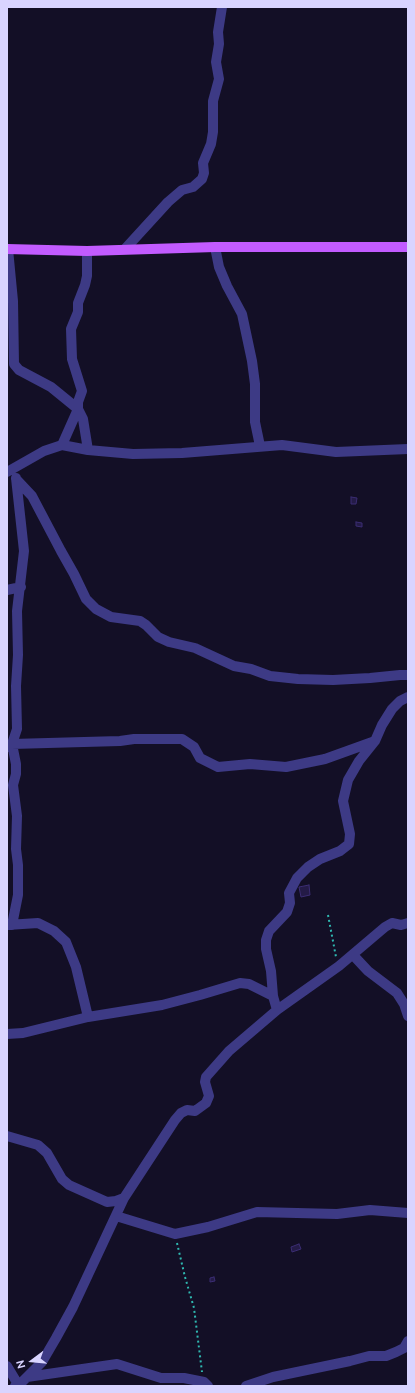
<!DOCTYPE html>
<html>
<head>
<meta charset="utf-8">
<style>
  body { margin:0 }
  #map { position:relative; width:415px; height:1393px; overflow:hidden; background:#130f26; font-family:Ubuntu,sans-serif }
  canvas { display:block }
  .frame { position:absolute; inset:0; border:8px solid #d9d4ff; pointer-events:none }
  .north { position:absolute; left:12px; top:1341px; width:40px; height:40px; -webkit-text-stroke:3px #130f26; paint-order:stroke; rotate:254deg; font-size:11px; font-weight:700; line-height:16px; text-align:center; color:#d9d4ff }
  .north::after { content:''; display:block; margin:auto; width:14px; height:18px; background:#d9d4ff; clip-path:polygon(50% 0,100% 100%,50% 72%,0 100%) }
</style>
</head>
<body>
<div id="map">
<canvas width="415" height="1393"></canvas>
<div class="frame"></div>
<div class="north">N</div>
</div>
<script>
const ctx = document.querySelector('canvas').getContext('2d');
ctx.lineJoin = 'round';
function paint(path, color) { ctx.fillStyle = color; ctx.fill(path, 'evenodd'); }
const shape = rows => new Path2D(rows.map(r => 'M' + r).join(''));
function trace(path, color, width, dash) { ctx.strokeStyle = color; ctx.lineWidth = width; ctx.lineCap = dash ? 'butt' : 'round'; ctx.setLineDash(dash || []); ctx.stroke(path); }
const building = shape([
  [351,497,357,498,356,504,351,504,351,497],
  [356,522,362,523,362,527,356,526,356,522],
  [309,885,310,895,301,897,299,887,309,885],
  [299,1244,301,1249,292,1252,291,1247,299,1244],
  [214,1277,215,1281,210,1282,210,1278,214,1277]
]);
paint(building, '#241b47');
trace(building, '#3b2d73', 1);
trace(shape([
  [328,915,336,957],
  [177,1243,185,1277,194,1308,202,1372]
]), '#2fb8b0', 2, [2, 3]);
trace(shape([
  [215,247,219,267,227,286,242,314,252,361,255,384,255,422,260,446],
  [8,249,13,301,14,364,19,370,51,387,78,409,83,419,88,450],
  [125,249,168,202,182,190,193,187,202,179,204,173,203,163,211,144,213,132,213,101,219,79,216,62,219,44,218,32,222,7],
  [62,445,78,409,78,402,82,391,72,359,71,329,78,312,78,303,85,285,87,276,87,251],
  [7,472,44,451,62,445,88,450,133,454,182,453,282,445,336,452,408,449],
  [16,479,32,496,61,551,74,574,86,599,96,609,111,617,140,621,146,625,158,637,169,642,195,648,234,666,251,669,270,676,298,679,333,680,370,678,400,675,408,675],
  [7,590,21,587],
  [8,747,12,744,17,729,16,686,18,655,17,611,24,551,16,478],
  [7,925,38,923,54,931,66,942,76,967,88,1017],
  [12,925,18,895,18,865,16,849,17,816,13,785,16,774,16,764,12,744,120,741,134,739,182,739,194,747,200,758,218,767,250,764,286,767,325,759,375,741],
  [353,955,368,971,397,993,404,1004,408,1016],
  [277,1010,273,996,271,971,266,949,266,940,269,931,287,912,290,903,289,893,297,878,308,867,320,859,340,851,349,844,350,834,343,801,348,780,359,761,375,741,382,725,392,709,400,701,408,697],
  [7,1034,23,1033,88,1017,162,1005,200,995,240,983,249,984,273,996],
  [7,1136,38,1145,47,1153,62,1179,69,1185,107,1202,116,1201,124,1198],
  [116,1216,175,1234,208,1227,257,1212,337,1214,370,1210,408,1213],
  [7,1366,19,1386,15,1386],
  [27,1377,117,1364,161,1378,184,1378,204,1382,208,1386],
  [18,1386,42,1362,56,1338,73,1307,124,1198,175,1120,181,1113,187,1110,195,1111,206,1103,209,1096,205,1082,206,1077,229,1051,277,1010,339,966,385,927,392,923,401,925,408,923],
  [246,1386,273,1377,350,1361,369,1356,386,1356,396,1352,404,1348,408,1341]
]), '#3d3a85', 10);
trace(shape([
  [7,249,87,251,215,247,408,247]
]), '#c25bff', 10);
</script>
</body>
</html>
